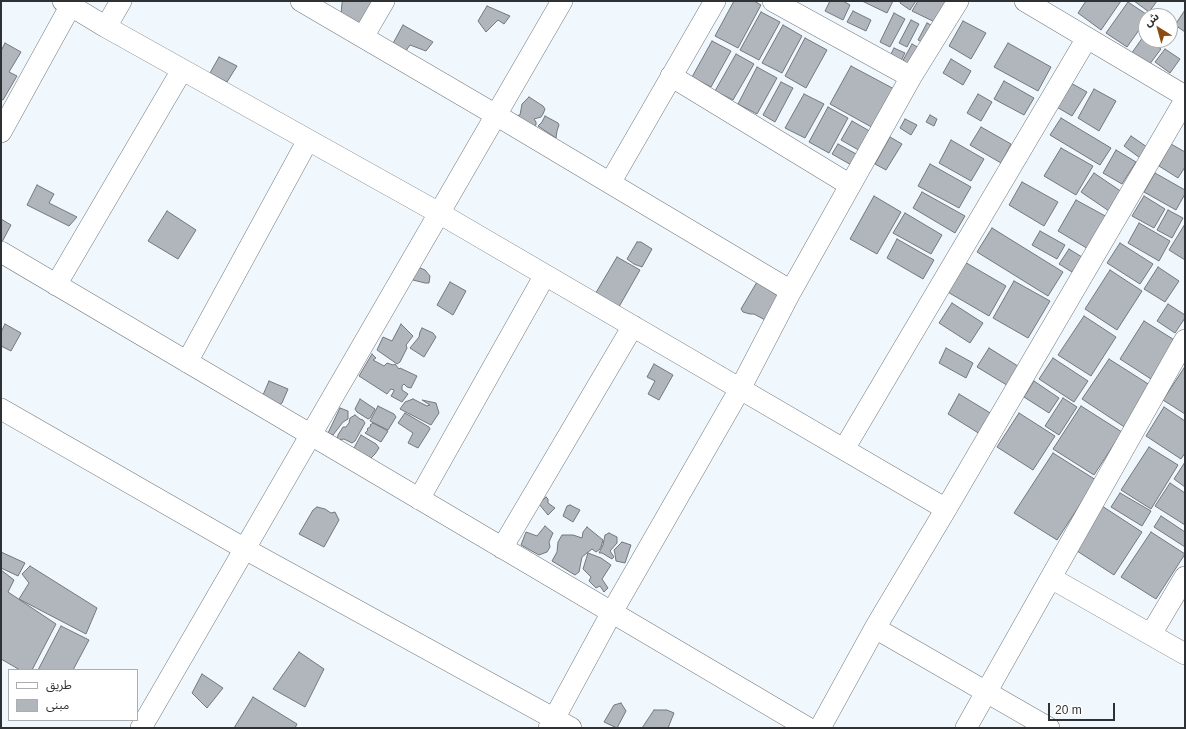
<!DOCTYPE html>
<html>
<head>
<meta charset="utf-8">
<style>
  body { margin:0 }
  #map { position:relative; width:1186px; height:729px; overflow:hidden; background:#f0f7fd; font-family:Arial,"Noto Sans Arabic",sans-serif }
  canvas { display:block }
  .frame { position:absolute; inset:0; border:2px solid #2f3234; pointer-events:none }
  .legend { position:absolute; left:8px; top:669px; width:130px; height:52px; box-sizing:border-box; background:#fff; border:1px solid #acadae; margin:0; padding:5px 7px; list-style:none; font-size:12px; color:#2f3234 }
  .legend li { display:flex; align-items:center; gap:8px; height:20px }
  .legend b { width:20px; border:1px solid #acadae }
  .north { position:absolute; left:1138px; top:8px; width:40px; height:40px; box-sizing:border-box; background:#fff; border:1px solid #acadae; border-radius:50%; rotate:323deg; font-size:11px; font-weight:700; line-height:16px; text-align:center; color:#2f3234 }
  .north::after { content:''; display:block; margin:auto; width:14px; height:18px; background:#8b4c11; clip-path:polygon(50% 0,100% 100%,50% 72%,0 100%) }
  .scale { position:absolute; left:1048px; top:703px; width:67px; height:18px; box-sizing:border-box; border:2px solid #2f3234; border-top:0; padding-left:5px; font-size:12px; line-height:14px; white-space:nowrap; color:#2f3234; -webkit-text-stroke:3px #fff; paint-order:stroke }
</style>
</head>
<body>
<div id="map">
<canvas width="1186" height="729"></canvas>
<div class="frame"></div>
<ul class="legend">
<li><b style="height:5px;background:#fff"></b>طريق</li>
<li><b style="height:11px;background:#b0b6bc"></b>مبنى</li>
</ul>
<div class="north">ش</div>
<div class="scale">20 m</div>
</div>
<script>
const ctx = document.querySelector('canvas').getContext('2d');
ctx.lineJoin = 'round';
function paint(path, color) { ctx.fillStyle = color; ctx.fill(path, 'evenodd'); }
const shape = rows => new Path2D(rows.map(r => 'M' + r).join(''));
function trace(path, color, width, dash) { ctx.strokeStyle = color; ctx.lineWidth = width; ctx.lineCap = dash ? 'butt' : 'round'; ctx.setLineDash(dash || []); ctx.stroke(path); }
const building = shape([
  [343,1,374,1,360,26,341,15,342,3,343,1],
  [734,1,754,1,761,5,738,48,715,36,734,1],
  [830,1,843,1,850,5,843,20,825,11,830,1],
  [862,1,893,1,887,13,862,1],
  [901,1,916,1,910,10,900,3,901,1],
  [918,1,953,1,941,25,912,11,918,1],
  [1086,1,1121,1,1101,30,1078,13,1086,1],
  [1134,1,1157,1,1149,12,1134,1],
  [1128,2,1149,16,1146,16,1146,20,1127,47,1106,33,1128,2],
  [487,6,510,16,504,24,498,20,486,32,478,21,487,6],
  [1185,10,1185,32,1175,25,1185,10],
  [853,11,871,20,866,31,847,22,853,11],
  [761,12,780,22,759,60,740,50,761,12],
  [894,13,905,19,890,47,880,42,894,13],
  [911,20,919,24,907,47,899,43,911,20],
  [963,21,986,33,971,59,949,46,963,21],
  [927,23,937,28,928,45,918,40,927,23],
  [403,25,433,42,426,51,410,45,403,55,391,47,403,25],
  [783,25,802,36,782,73,762,63,783,25],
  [1143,37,1146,40,1148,40,1161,49,1146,69,1129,57,1143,37],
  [805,38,827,50,806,88,785,76,805,38],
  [712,41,731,51,711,87,692,77,712,41],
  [5,43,21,52,9,72,17,76,3,100,1,99,1,51,5,43],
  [1008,43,1051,67,1038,91,994,67,1008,43],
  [912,44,923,50,913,70,901,64,912,44],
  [894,48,905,53,899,65,888,60,894,48],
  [1165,49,1180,59,1170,73,1155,62,1165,49],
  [736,54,754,64,733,100,715,91,736,54],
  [219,57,237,66,227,82,210,73,219,57],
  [951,59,971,71,963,85,943,73,951,59],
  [851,66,896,90,875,129,830,104,851,66],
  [757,67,777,78,757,114,738,104,757,67],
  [1004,81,1034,98,1024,115,994,99,1004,81],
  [781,82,793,88,775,122,763,115,781,82],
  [1069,82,1087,92,1072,116,1055,106,1069,82],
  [1094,89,1116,101,1099,131,1078,118,1094,89],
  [804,94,824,104,805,138,785,128,804,94],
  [978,94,992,102,981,121,967,113,978,94],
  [529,97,543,106,545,109,543,114,541,117,534,119,536,122,536,125,530,128,515,116,520,115,522,104,529,97],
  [828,107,848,118,829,153,809,142,828,107],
  [930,115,937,119,934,126,926,122,930,115],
  [545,116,558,123,559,125,557,131,556,138,538,126,542,122,545,116],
  [1061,118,1111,148,1100,165,1050,135,1061,118],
  [905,119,917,125,911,135,900,128,905,119],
  [852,121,873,133,862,152,841,140,852,121],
  [981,127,1011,144,1001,163,970,145,981,127],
  [1131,136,1147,147,1140,158,1124,146,1131,136],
  [890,137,902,144,886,170,875,164,890,137],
  [951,140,984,159,971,181,939,163,951,140],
  [838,144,858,155,853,166,832,154,838,144],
  [1171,144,1185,152,1185,167,1178,178,1159,166,1171,144],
  [1061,148,1093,166,1076,195,1044,176,1061,148],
  [1116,150,1136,162,1122,184,1103,173,1116,150],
  [930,164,971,187,959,208,918,186,930,164],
  [1094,173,1122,192,1109,211,1081,192,1094,173],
  [1155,173,1185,190,1185,194,1176,210,1144,192,1155,173],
  [1022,182,1058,202,1044,226,1009,205,1022,182],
  [37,185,54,194,49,203,77,217,69,226,27,205,37,185],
  [922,192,965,216,955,233,913,208,922,192],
  [874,196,901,212,877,254,850,239,874,196],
  [1144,196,1165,209,1154,228,1132,216,1144,196],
  [1076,200,1109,218,1090,250,1058,231,1076,200],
  [1168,210,1183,218,1172,238,1157,230,1168,210],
  [167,211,196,230,178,259,148,241,167,211],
  [905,213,942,235,931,254,893,233,905,213],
  [1,219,11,225,2,242,1,241,1,219],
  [1139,223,1170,241,1159,261,1128,243,1139,223],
  [1185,224,1185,260,1169,250,1185,224],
  [992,228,1063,272,1048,296,977,252,992,228],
  [1040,231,1065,245,1057,259,1032,245,1040,231],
  [897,239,934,260,923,279,887,258,897,239],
  [637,242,641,242,652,249,642,267,634,264,627,259,637,242],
  [1120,243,1153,264,1140,284,1107,263,1120,243],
  [1069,249,1082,257,1072,272,1059,264,1069,249],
  [617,257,640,270,616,312,594,296,617,257],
  [963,261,1006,286,989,316,946,291,963,261],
  [418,267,425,270,430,276,429,283,425,283,413,280,412,275,418,267],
  [1158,267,1179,281,1165,302,1144,289,1158,267],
  [1110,270,1142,291,1117,330,1085,309,1110,270],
  [1014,281,1050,301,1028,338,993,318,1014,281],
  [450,282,466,291,453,315,437,305,450,282],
  [757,282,781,298,767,321,754,314,750,314,743,312,741,309,757,282],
  [952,303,983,323,970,343,939,323,952,303],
  [1168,304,1185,315,1185,318,1175,333,1157,321,1168,304],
  [1084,316,1116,337,1091,376,1058,355,1084,316],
  [1144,321,1176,341,1151,379,1120,359,1144,321],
  [5,324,21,333,11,351,1,346,1,332,5,324],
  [401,324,413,336,406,345,407,348,400,362,397,364,377,350,383,337,392,341,401,324],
  [422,328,433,333,436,337,424,357,410,348,419,337,420,332,422,328],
  [946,348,973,363,966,378,939,363,946,348],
  [989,348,1021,368,1010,387,977,367,989,348],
  [372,354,376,358,373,360,384,366,387,363,393,365,395,364,399,369,400,368,417,376,411,388,407,387,404,384,402,386,402,390,408,394,402,402,391,396,394,391,394,390,391,389,387,394,359,376,372,354],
  [1053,358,1088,381,1074,402,1039,379,1053,358],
  [1109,359,1153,387,1126,428,1082,399,1109,359],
  [654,364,673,375,659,400,648,394,655,381,647,377,654,364],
  [1184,368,1185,368,1185,414,1163,400,1184,368],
  [269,381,288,389,282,403,279,405,263,395,269,381],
  [1034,381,1059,398,1049,413,1024,397,1034,381],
  [959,394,992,414,980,434,948,414,959,394],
  [1063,398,1077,407,1059,435,1045,426,1063,398],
  [360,399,375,409,370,418,368,419,357,412,355,409,360,399],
  [413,399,427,406,430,405,422,400,436,403,439,413,431,425,400,409,405,402,413,399],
  [378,406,394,414,396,417,388,430,370,421,378,406],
  [1081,406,1122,432,1094,475,1053,449,1081,406],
  [1164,407,1185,421,1185,453,1181,459,1146,436,1164,407],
  [340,408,348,411,348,419,343,422,333,435,328,433,340,408],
  [405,413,429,427,430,429,418,448,408,443,413,433,398,423,405,413],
  [1019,413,1055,436,1033,470,997,447,1019,413],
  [355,415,360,419,363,420,365,423,355,441,352,443,344,439,337,440,338,435,343,427,346,427,349,423,350,418,355,415],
  [373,423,388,431,381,442,365,433,368,430,367,429,371,426,370,425,373,423],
  [361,435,376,444,379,448,375,454,371,458,356,451,354,448,361,435],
  [1149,447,1178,465,1151,509,1121,490,1149,447],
  [1053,453,1096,480,1057,540,1014,513,1053,453],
  [1185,462,1185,487,1174,479,1185,462],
  [1170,483,1185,493,1185,525,1155,506,1170,483],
  [1120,493,1151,511,1142,526,1111,507,1120,493],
  [546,497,548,499,548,503,555,508,548,515,539,504,546,497],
  [570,505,580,510,573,522,563,516,567,506,570,505],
  [1102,506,1142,532,1114,575,1074,549,1102,506],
  [317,507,325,509,331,513,335,512,339,520,324,547,299,534,313,510,317,507],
  [1161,516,1185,532,1185,547,1154,527,1161,516],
  [545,526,553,533,549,542,550,547,547,552,539,555,521,545,526,532,537,536,545,526],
  [587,527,603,540,601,547,599,550,596,552,592,549,582,557,579,572,575,575,552,561,557,552,558,542,562,535,573,535,582,538,583,532,587,527],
  [1151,532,1185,554,1156,599,1121,577,1151,532],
  [609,533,617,537,617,543,610,551,614,557,612,559,602,553,599,553,603,545,605,535,609,533],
  [622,542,631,545,625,563,616,561,615,554,614,550,622,542],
  [1,552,25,563,18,576,1,568,1,552],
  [588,553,601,558,611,565,602,579,608,588,604,592,600,586,596,588,589,581,591,577,583,569,588,553],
  [30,566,97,608,86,634,19,599,29,583,22,574,30,566],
  [1,570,14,580,8,592,56,624,32,670,20,670,1,659,1,570],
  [61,626,89,640,73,670,38,670,61,626],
  [299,652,324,669,305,707,273,689,299,652],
  [202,674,223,688,207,708,192,693,202,674],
  [253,697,297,724,295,728,234,728,253,697],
  [621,703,626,711,617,728,604,722,614,705,621,703],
  [654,710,667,710,674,713,668,728,642,728,654,710]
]);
paint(building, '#b0b6bc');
trace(building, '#73787e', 1);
const street = shape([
  [63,1,106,27,439,213,946,509],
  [301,1,496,115,791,291],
  [773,1,911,77],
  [1025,1,1185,96],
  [106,27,121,1],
  [363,37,384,1],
  [671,76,850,185],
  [1,132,71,5],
  [610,183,715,1],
  [1,252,808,728],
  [56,285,182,70],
  [187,362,308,140],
  [1,409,245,549,571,728],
  [844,449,1087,38],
  [419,499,545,275],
  [502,548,633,326],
  [1051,578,1185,654],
  [875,628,1049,728],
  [1151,634,1185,577],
  [141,728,562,1],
  [549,728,612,612,740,389,791,291,911,77,958,1],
  [820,728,875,628,946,509,1185,100],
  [966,728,1185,340]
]);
trace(street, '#747a7f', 22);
trace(street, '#fff', 21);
</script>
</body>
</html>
